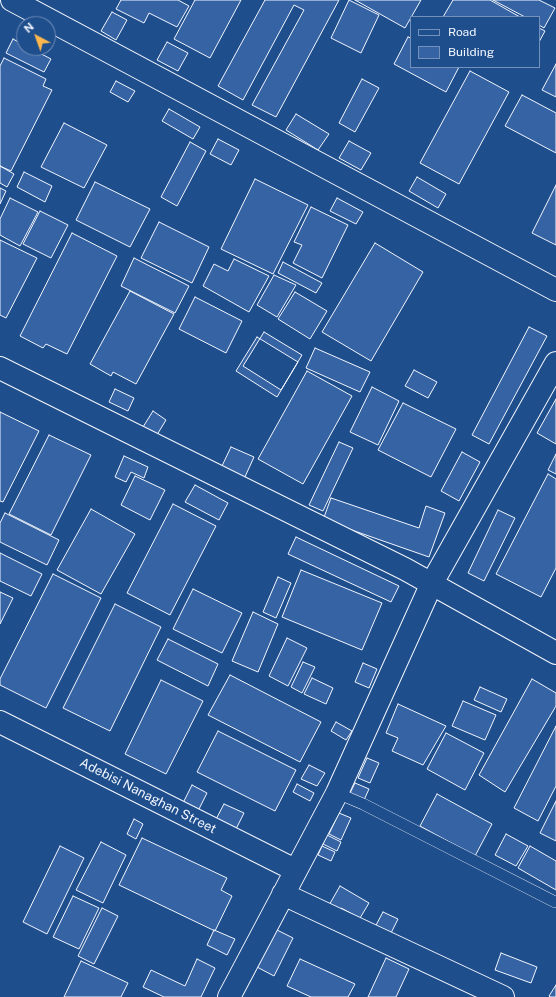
<!DOCTYPE html>
<html>
<head>
<meta charset="utf-8">
<style>
  body { margin:0 }
  #map { position:relative; width:556px; height:997px; overflow:hidden; background:#1f4e8c; font-family:"Public Sans",sans-serif }
  canvas { display:block }
  .legend { position:absolute; left:410px; top:16px; width:130px; height:52px; box-sizing:border-box; background:#1f4e8c; border:1px solid #7391ba; margin:0; padding:5px 7px; list-style:none; font-size:12px; color:#f2f6ff }
  .legend li { display:flex; align-items:center; gap:8px; height:20px }
  .legend b { width:20px; border:1px solid #7391ba }
  .north { position:absolute; left:16px; top:16px; width:40px; height:40px; box-sizing:border-box; background:#1f4e8c; border:1px solid #7391ba; border-radius:50%; rotate:319deg; font-size:11px; font-weight:700; line-height:16px; text-align:center; color:#f2f6ff }
  .north::after { content:''; display:block; margin:auto; width:14px; height:18px; background:#ffb74d; clip-path:polygon(50% 0,100% 100%,50% 72%,0 100%) }
</style>
</head>
<body>
<div id="map">
<canvas width="556" height="997"></canvas>
<ul class="legend">
<li><b style="height:5px;background:#1f4e8c"></b>Road</li>
<li><b style="height:11px;background:#3563a3"></b>Building</li>
</ul>
<div class="north">N</div>
</div>
<script>
const ctx = document.querySelector('canvas').getContext('2d');
ctx.lineJoin = 'round';
function paint(path, color) { ctx.fillStyle = color; ctx.fill(path, 'evenodd'); }
const shape = rows => new Path2D(rows.map(r => 'M' + r).join(''));
function trace(path, color, width, dash) { ctx.strokeStyle = color; ctx.lineWidth = width; ctx.lineCap = dash ? 'butt' : 'round'; ctx.setLineDash(dash || []); ctx.stroke(path); }
function write(font, color, halo, rows, align = 'center') {
  ctx.font = font + ' "Public Sans",sans-serif'; ctx.lineWidth = 3; ctx.setLineDash([]); ctx.textBaseline = 'middle'; ctx.strokeStyle = halo; ctx.fillStyle = color; for (const [text, x, y, turn = 0] of rows) {
    ctx.save(); ctx.translate(x, y); ctx.rotate((+turn || 0) * Math.PI / 180); ctx.textAlign = isNaN(turn) ? turn : align; if (halo) ctx.strokeText(text, 0, 0); ctx.fillText(text, 0, 0); ctx.restore();
  }
}
const building = shape([
  [121,0,178,0,189,6,177,27,149,13,144,23,116,9,121,0],
  [195,0,241,0,210,58,174,39,195,0],
  [265,0,339,0,276,117,252,105,304,10,294,5,243,100,218,86,265,0],
  [349,0,379,15,361,53,331,38,349,0],
  [355,0,421,0,405,28,355,0],
  [453,0,490,0,520,17,443,17,453,0],
  [493,0,539,0,555,8,544,28,539,25,539,17,525,17,493,0],
  [112,12,127,20,116,40,101,31,112,12],
  [539,28,545,31,539,42,539,28],
  [408,37,411,38,411,67,459,67,446,92,394,64,408,37],
  [13,39,24,45,24,48,30,48,51,59,44,72,6,53,13,39],
  [167,42,188,53,178,71,157,60,167,42],
  [4,58,46,79,43,86,52,90,11,171,0,166,0,66,4,58],
  [556,64,556,97,542,90,556,64],
  [470,71,509,92,459,184,420,163,470,71],
  [362,79,379,88,355,132,339,123,362,79],
  [116,81,135,91,128,102,110,92,116,81],
  [522,95,556,113,556,153,505,126,522,95],
  [169,109,200,127,193,139,162,121,169,109],
  [296,114,329,134,318,150,286,130,296,114],
  [64,123,107,145,84,188,41,167,64,123],
  [218,139,239,150,231,165,210,154,218,139],
  [349,141,371,153,361,170,339,158,349,141],
  [190,142,206,151,177,206,161,197,190,142],
  [0,166,14,174,7,187,0,183,0,166],
  [24,172,52,186,45,202,17,187,24,172],
  [417,177,446,194,438,208,409,191,417,177],
  [255,179,308,205,273,274,221,249,255,179],
  [95,182,150,209,130,247,76,220,95,182],
  [556,185,556,245,532,233,556,185],
  [0,188,6,191,0,204,0,188],
  [10,198,38,212,20,246,0,235,0,219,10,198],
  [337,198,363,212,356,224,330,211,337,198],
  [311,207,348,225,322,278,293,263,302,245,294,242,311,207],
  [40,211,68,225,51,258,23,244,40,211],
  [159,222,209,247,192,283,141,258,159,222],
  [72,233,117,256,67,354,46,344,43,348,20,336,72,233],
  [0,240,37,258,6,318,0,315,0,240],
  [375,243,423,272,371,361,322,332,375,243],
  [134,258,189,286,175,313,121,286,134,258],
  [234,259,269,276,249,312,203,286,214,264,228,271,234,259],
  [283,262,322,283,316,293,278,273,283,262],
  [274,275,296,285,277,317,257,305,274,275],
  [130,291,174,314,136,384,113,372,111,376,90,364,130,291],
  [295,292,327,311,310,339,278,319,295,292],
  [195,297,242,321,226,353,179,329,195,297],
  [529,327,547,336,489,444,472,435,529,327],
  [264,332,302,355,281,390,243,366,264,332],
  [257,337,298,362,277,397,236,371,257,337],
  [315,348,370,372,360,392,306,368,315,348],
  [414,370,437,382,428,398,405,386,414,370],
  [307,371,352,396,303,484,258,459,307,371],
  [372,387,399,401,378,445,350,432,372,387],
  [115,389,134,398,128,411,109,402,115,389],
  [556,399,556,444,537,433,556,399],
  [403,403,456,429,431,477,378,450,403,403],
  [153,411,166,420,152,443,138,435,153,411],
  [0,412,39,431,3,502,0,501,0,412],
  [49,435,91,455,51,535,9,514,49,435],
  [339,442,353,448,323,511,309,505,339,442],
  [231,447,254,457,244,479,221,468,231,447],
  [462,452,480,462,459,501,441,491,462,452],
  [556,454,556,474,548,470,556,454],
  [124,456,148,467,144,478,131,472,126,482,115,477,124,456],
  [548,474,556,479,556,568,541,597,496,574,548,474],
  [135,476,165,490,150,520,121,505,135,476],
  [195,485,228,503,219,520,185,502,195,485],
  [331,498,419,528,426,506,445,513,429,557,323,520,331,498],
  [173,504,216,526,170,615,127,593,173,504],
  [91,509,135,534,101,594,57,570,91,509],
  [498,510,515,518,484,581,468,573,498,510],
  [5,513,59,540,47,565,0,542,0,523,5,513],
  [296,537,399,586,391,602,288,554,296,537],
  [0,553,42,574,31,596,0,581,0,553],
  [301,570,382,603,362,650,282,617,301,570],
  [53,574,101,598,46,708,0,685,0,679,53,574],
  [278,577,291,583,276,618,263,612,278,577],
  [193,589,242,613,222,653,173,629,193,589],
  [0,592,13,598,0,624,0,592],
  [115,604,161,627,110,731,63,708,115,604],
  [253,612,278,624,258,672,232,661,253,612],
  [287,638,307,648,288,686,269,676,287,638],
  [168,639,218,664,208,686,157,660,168,639],
  [303,662,315,667,302,693,291,687,303,662],
  [363,663,377,669,369,688,355,682,363,663],
  [230,675,321,722,300,762,208,715,230,675],
  [312,678,333,688,326,704,304,694,312,678],
  [532,679,556,693,556,706,505,792,479,775,532,679],
  [161,680,203,701,166,774,125,754,161,680],
  [480,687,507,699,501,712,474,700,480,687],
  [463,701,496,715,485,740,452,726,463,701],
  [398,704,446,726,423,765,392,751,398,738,386,733,398,704],
  [336,722,352,731,346,740,331,731,336,722],
  [556,726,556,786,538,821,514,808,556,726],
  [218,731,296,770,275,811,197,772,218,731],
  [446,733,484,753,465,790,427,769,446,733],
  [367,758,379,763,370,783,358,778,367,758],
  [309,765,325,773,317,786,301,779,309,765],
  [355,783,369,789,364,800,350,793,355,783],
  [297,784,314,793,310,801,293,792,297,784],
  [192,785,207,793,197,813,182,805,192,785],
  [437,794,492,824,475,856,420,826,437,794],
  [556,801,556,841,540,833,556,801],
  [224,804,244,813,234,833,214,823,224,804],
  [339,813,351,818,341,840,329,834,339,813],
  [134,819,143,824,136,839,127,834,134,819],
  [506,834,528,846,516,866,495,855,506,834],
  [327,835,341,842,337,851,323,844,327,835],
  [142,838,227,878,221,890,232,896,215,931,119,885,142,838],
  [101,842,126,855,103,903,76,890,101,842],
  [60,846,84,858,47,934,23,922,60,846],
  [322,846,335,852,331,861,318,855,322,846],
  [530,846,556,861,556,890,518,868,530,846],
  [340,886,369,903,360,918,341,908,338,913,328,907,340,886],
  [73,896,99,908,79,949,53,937,73,896],
  [102,908,118,916,94,964,78,956,102,908],
  [383,912,398,919,390,935,375,927,383,912],
  [275,929,293,938,274,976,257,967,275,929],
  [214,930,235,939,227,955,207,945,214,930],
  [501,953,537,967,531,983,495,970,501,953],
  [386,958,409,969,396,997,368,997,386,958],
  [197,959,215,968,201,997,164,997,143,987,151,970,185,986,197,959],
  [300,959,355,984,348,997,311,997,287,986,300,959],
  [81,961,128,983,121,997,64,997,81,961],
  [556,985,556,997,550,997,549,996,556,985]
]);
paint(building, '#3563a3');
trace(building, '#f2f6ff', 1);
const lane = shape([
  [337,793,363,804,555,902]
]);
const street = shape([
  [12,0,556,290],
  [0,368,405,569,556,653],
  [0,722,295,870],
  [283,894,503,997],
  [229,997,337,793,432,583,556,363]
]);
trace(lane, '#f2f6ff', 12);
trace(street, '#f2f6ff', 24);
trace(lane, '#1f4e8c', 11);
trace(street, '#1f4e8c', 22);
write('13px', '#f2f6ff', '#1f4e8c', [
  ["Adebisi Nanaghan Street",148,796,27]
]);
</script>
</body>
</html>
